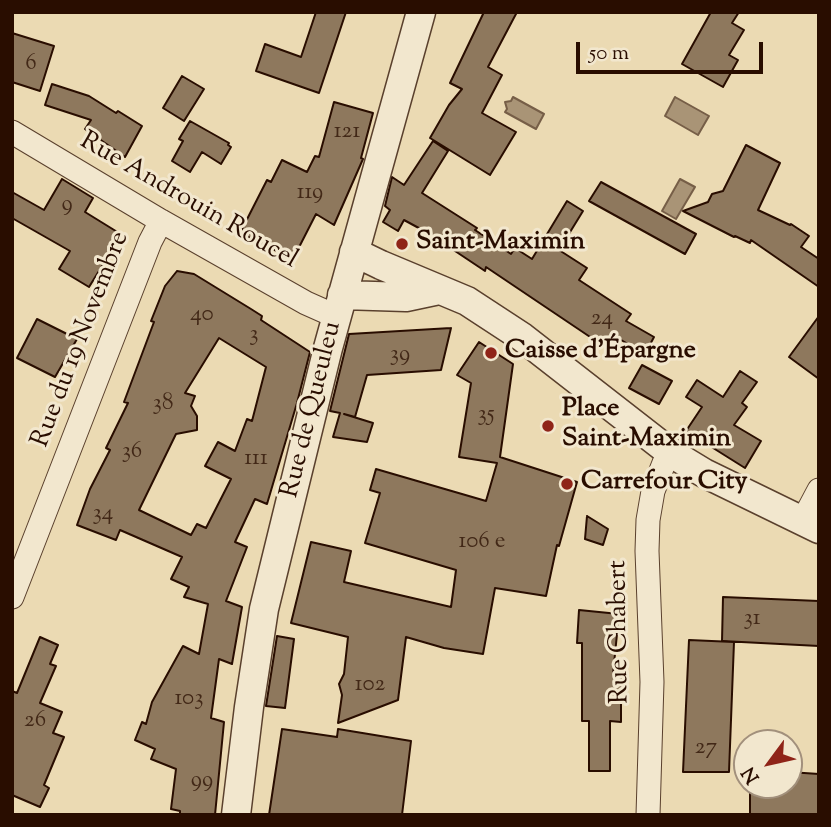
<!DOCTYPE html>
<html>
<head>
<meta charset="utf-8">
<style>
  body { margin:0 }
  #map { position:relative; width:831px; height:827px; overflow:hidden; background:#ebdab3; font-family:"Sorts Mill Goudy",serif }
  canvas { display:block }
  .frame { position:absolute; inset:0; border:14px solid #290d00; pointer-events:none }
  .north { position:absolute; left:733px; top:729px; width:70px; height:70px; box-sizing:border-box; background:#f2e7ce; border:2px solid #a2907c; border-radius:50%; rotate:237deg; font-size:19px; font-weight:700; line-height:28px; text-align:center; color:#290d00 }
  .north::after { content:''; display:block; margin:auto; width:24px; height:32px; background:#8f2418; clip-path:polygon(50% 0,100% 100%,50% 72%,0 100%) }
  .scale { position:absolute; left:576px; top:42px; width:187px; height:32px; box-sizing:border-box; border:4px solid #290d00; border-top:0; padding-left:9px; font-size:21px; line-height:24px; white-space:nowrap; color:#290d00; -webkit-text-stroke:5px #f2e7ce; paint-order:stroke }
</style>
</head>
<body>
<div id="map">
<canvas width="831" height="827"></canvas>
<div class="frame"></div>
<div class="north">N</div>
<div class="scale">50 m</div>
</div>
<script>
const ctx = document.querySelector('canvas').getContext('2d');
ctx.lineJoin = 'round';
function paint(path, color) { ctx.fillStyle = color; ctx.fill(path, 'evenodd'); }
const shape = rows => new Path2D(rows.map(r => 'M' + r).join(''));
function trace(path, color, width, dash) { ctx.strokeStyle = color; ctx.lineWidth = width; ctx.lineCap = dash ? 'butt' : 'round'; ctx.setLineDash(dash || []); ctx.stroke(path); }
function write(font, color, halo, rows, align = 'center') {
  ctx.font = font + ' "Sorts Mill Goudy",serif'; ctx.lineWidth = 6; ctx.setLineDash([]); ctx.textBaseline = 'middle'; ctx.strokeStyle = halo; ctx.fillStyle = color; for (const [text, x, y, turn = 0] of rows) {
    ctx.save(); ctx.translate(x, y); ctx.rotate((+turn || 0) * Math.PI / 180); ctx.textAlign = isNaN(turn) ? turn : align; if (halo) ctx.strokeText(text, 0, 0); ctx.fillText(text, 0, 0); ctx.restore();
  }
}
const water = shape([
  [513,97,544,114,536,129,505,112,507,109,505,102,511,101,513,97],
  [675,97,709,116,698,135,665,116,675,97],
  [680,179,695,187,676,219,662,211,680,179]
]);
paint(water, '#a99476');
trace(water, '#765e47', 2);
const building = shape([
  [316,12,346,12,319,93,256,71,265,44,301,57,316,12],
  [484,12,517,12,488,67,502,75,482,113,516,132,490,175,430,138,449,105,462,89,450,83,484,12],
  [711,12,739,12,732,23,744,30,729,55,738,60,723,87,682,64,711,12],
  [12,33,54,46,40,91,12,82,12,33],
  [182,76,204,89,184,121,163,108,182,76],
  [52,84,89,96,116,113,118,111,142,126,125,157,85,129,91,120,45,105,52,84],
  [334,102,373,113,361,158,363,159,334,225,316,214,293,259,240,233,267,180,271,182,282,160,307,172,315,156,319,157,334,102],
  [190,121,229,143,228,145,231,147,221,164,202,152,190,172,172,161,183,141,179,139,190,121],
  [433,141,448,151,422,193,477,228,475,230,511,254,515,248,532,259,567,201,583,211,559,250,587,268,579,280,631,314,626,321,654,337,645,354,616,337,608,349,486,267,485,271,428,233,404,220,398,231,383,222,390,210,385,206,392,177,404,185,433,141],
  [746,145,780,163,758,210,790,225,791,224,809,236,801,247,819,259,819,287,751,240,750,243,735,236,734,237,683,211,708,202,712,194,723,191,746,145],
  [62,179,93,198,85,212,119,233,110,245,114,247,89,287,59,269,70,251,12,218,12,192,44,210,62,179],
  [601,182,696,234,685,254,589,201,601,182],
  [177,271,194,274,251,309,262,316,261,320,310,352,297,403,267,504,255,499,235,542,247,547,226,601,242,607,232,664,219,659,211,718,224,722,215,815,180,815,180,811,171,809,176,769,151,759,155,749,135,740,142,722,146,724,152,702,183,646,199,654,208,604,184,597,189,587,171,579,182,557,120,530,116,540,77,525,90,489,110,450,106,448,128,403,124,402,154,322,151,321,165,286,177,271],
  [219,338,266,367,252,421,247,419,235,451,218,442,205,466,231,479,206,528,197,524,191,535,139,510,176,434,197,430,197,416,191,406,195,396,185,393,219,338],
  [819,316,819,379,789,357,819,316],
  [37,319,77,339,55,377,17,358,37,319],
  [451,328,441,370,367,375,355,417,344,414,373,423,367,442,333,437,340,413,330,411,349,334,451,328],
  [479,342,513,364,500,457,577,482,559,546,557,545,546,596,495,588,483,654,444,648,406,637,398,700,338,723,342,695,339,684,344,674,348,637,291,623,311,542,351,551,344,582,451,607,456,570,365,543,380,493,370,490,376,469,486,501,497,463,459,457,471,383,457,375,479,342],
  [642,365,672,381,659,404,629,388,642,365],
  [740,371,757,382,742,403,747,407,734,425,761,441,745,468,686,431,702,407,686,397,697,380,723,397,740,371],
  [587,516,608,529,603,545,585,539,587,516],
  [723,597,819,601,819,646,722,641,723,597],
  [579,610,619,614,613,674,621,674,621,722,610,721,610,771,589,771,589,721,582,721,582,643,577,643,579,610],
  [277,636,294,639,285,708,266,706,277,636],
  [40,637,58,645,50,664,56,666,40,703,62,712,53,733,64,737,44,785,49,788,40,807,12,795,12,691,17,693,40,637],
  [689,640,734,642,729,772,683,772,689,640],
  [282,729,337,737,338,729,411,741,402,815,269,815,282,729],
  [789,772,819,774,819,815,750,815,750,785,789,785,789,772]
]);
paint(building, '#8e785d');
trace(building, '#290d00', 2);
const minor = shape([
  [12,132,161,221,306,303,324,311,338,312],
  [802,522,819,490],
  [12,597,150,242,161,221],
  [648,815,652,682,647,551,648,520,653,491,664,463,671,453]
]);
const tertiary = shape([
  [354,252,381,265,467,301,522,337,671,453,704,473,819,529],
  [342,295,406,297,439,290],
  [236,815,249,707,264,609,328,348,421,12]
]);
trace(minor, '#5a402d', 25);
trace(tertiary, '#5a402d', 31);
trace(minor, '#f2e7ce', 23);
trace(tertiary, '#f2e7ce', 28);
for (const [x, y, r, color] of [
  [402,244,7,"#8f2418"],
  [491,353,7,"#8f2418"],
  [548,426,7,"#8f2418"],
  [567,484,7,"#8f2418"]
]) { const dot = new Path2D(); dot.arc(x, y, r, 0, 2 * Math.PI); ctx.fillStyle = color; ctx.fill(dot); trace(dot, '#f2e7ce', 2.5); }
write('23px', '#422817', null, [
  ["6",31,65],
  ["121",347,133],
  ["119",310,194],
  ["9",67,206],
  ["40",202,316],
  ["24",602,320],
  ["3",254,336],
  ["39",400,356],
  ["38",163,405],
  ["35",486,416],
  ["36",132,453],
  ["111",256,460],
  ["34",103,515],
  ["106 e",482,543],
  ["31",752,620],
  ["102",370,686],
  ["103",189,700],
  ["26",35,722],
  ["27",706,749],
  ["99",202,782]
]);
write('26px', '#290d00', '#f2e7ce', [
  ["Rue Androuin Roucel",188,202,30],
  ["Rue du 19 Novembre",82,340,-69],
  ["Rue de Queuleu",313,410,-76],
  ["Rue Chabert",621,632,-91]
]);
write('bold 26px', '#290d00', '#f2e7ce', [
  ["Saint-Maximin",416,244],
  ["Caisse d'Épargne",505,353],
  ["Place",562,411],
  ["Saint-Maximin",562,441],
  ["Carrefour City",581,484]
], 'left');
</script>
</body>
</html>
